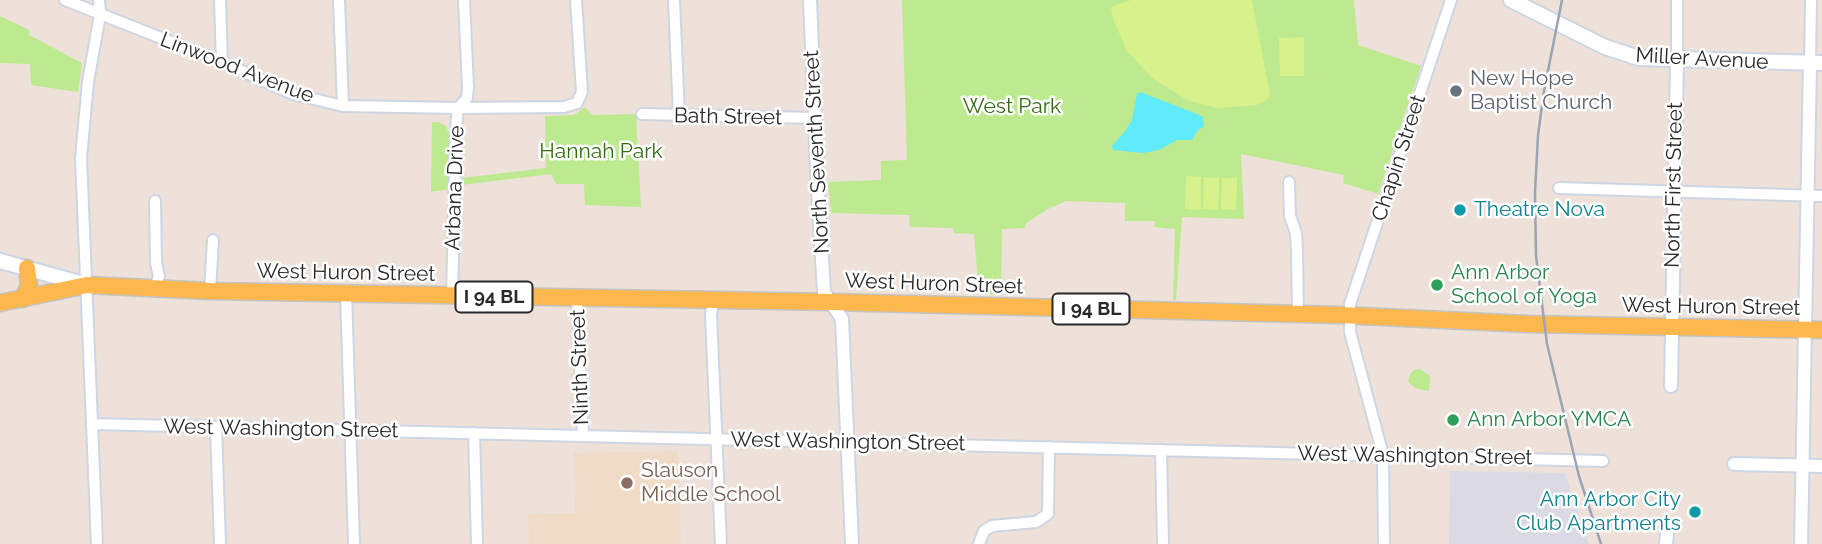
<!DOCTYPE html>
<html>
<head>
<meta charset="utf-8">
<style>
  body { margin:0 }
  canvas { display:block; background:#ede1d9 }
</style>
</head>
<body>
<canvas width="1822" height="544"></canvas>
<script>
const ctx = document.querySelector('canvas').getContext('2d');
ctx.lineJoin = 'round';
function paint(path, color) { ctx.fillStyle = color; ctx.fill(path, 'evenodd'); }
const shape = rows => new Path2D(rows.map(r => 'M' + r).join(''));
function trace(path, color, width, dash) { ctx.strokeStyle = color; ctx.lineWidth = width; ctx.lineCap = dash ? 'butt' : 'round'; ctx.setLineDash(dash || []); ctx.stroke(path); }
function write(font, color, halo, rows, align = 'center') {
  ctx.font = font + ' Raleway,sans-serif'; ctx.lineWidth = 5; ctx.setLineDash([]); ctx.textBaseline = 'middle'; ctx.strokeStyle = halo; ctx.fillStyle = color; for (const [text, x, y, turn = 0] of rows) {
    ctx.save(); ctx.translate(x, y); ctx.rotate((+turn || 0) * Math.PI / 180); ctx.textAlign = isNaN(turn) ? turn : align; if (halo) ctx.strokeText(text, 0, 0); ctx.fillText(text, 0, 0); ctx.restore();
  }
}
paint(shape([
  [1450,471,1565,473,1589,544,1449,544]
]), '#dbdae4');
paint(shape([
  [678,451,681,544,529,544,528,514,575,513,574,453]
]), '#f0dcc6');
paint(shape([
  [902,0,1354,0,1358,45,1421,66,1378,194,1343,183,1344,175,1241,154,1244,219,1182,217,1176,300,1173,300,1175,229,1154,227,1155,221,1125,221,1125,203,1066,201,1048,209,1026,223,1025,228,1002,229,1001,295,979,294,974,234,954,233,953,228,910,227,909,215,831,213,828,182,881,180,881,161,907,160],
  [0,16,29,30,29,35,82,63,78,92,31,85,30,64,0,63],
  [585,107,592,115,636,114,641,207,585,205,584,184,556,184,551,174,461,185,462,178,546,168,545,116,574,115],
  [432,122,438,122,446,126,450,135,449,189,431,192],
  [1420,369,1430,376,1429,391,1417,389,1408,382,1410,374,1414,370]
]), '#bde98f');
paint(shape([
  [1131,0,1252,0,1270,94,1268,99,1257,105,1217,108,1189,101,1152,78,1127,51,1113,19,1111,7],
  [1304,37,1304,76,1280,76,1279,38],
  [1186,176,1201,177,1201,210,1185,209],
  [1204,177,1219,178,1218,210,1203,209],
  [1222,178,1237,178,1236,210,1221,209]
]), '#d7f28a');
paint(shape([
  [1140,92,1197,114,1203,117,1204,126,1197,131,1192,140,1177,140,1159,150,1143,153,1113,150,1112,146,1126,130,1132,120,1137,94]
]), '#60ebfa');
const minor = shape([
  [65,0,222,62,293,94,343,106,458,108,564,107,577,103,582,92,576,0],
  [220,0,222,62],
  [339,0,343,106],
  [674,0,679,116],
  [1677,60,1677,0],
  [1810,63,1811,0],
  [642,114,815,118],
  [1289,182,1290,216,1296,233,1297,251,1298,314],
  [1559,188,1821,196],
  [155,201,156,263,159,276,155,288],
  [210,291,213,240],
  [346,293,354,544],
  [452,296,456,128,458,108,467,98,468,87,464,0],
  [577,298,583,436],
  [713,301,711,315,721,544],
  [93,424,1603,461],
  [216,427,220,544],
  [474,433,477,544],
  [1161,450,1163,544],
  [97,544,81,158,88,82,100,15,99,0],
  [979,544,984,531,992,526,1036,522,1048,514,1049,447],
  [1384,544,1383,455,1350,332,1350,304,1451,0]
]);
const tertiary = shape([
  [810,0,818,192,824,292,842,319,852,544],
  [1671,386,1677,60],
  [1734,464,1822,466],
  [1666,544,1667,534],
  [1801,544,1810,63]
]);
const secondary = shape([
  [1511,0,1605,47,1639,58,1822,63],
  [0,261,87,285]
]);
const primary = shape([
  [23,299,29,285,27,268],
  [0,303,87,285,210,291,832,302,1340,315,1528,324,1822,330]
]);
trace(minor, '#ced6e4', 14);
trace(tertiary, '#ced6e4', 16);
trace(secondary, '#ced6e4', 18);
trace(primary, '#c3c3c3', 19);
trace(minor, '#fff', 10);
trace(tertiary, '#fff', 12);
trace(secondary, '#fff', 14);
trace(primary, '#feb74c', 16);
trace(shape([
  [1562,0,1544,91,1538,135,1535,192,1536,256,1547,344,1579,476,1601,544]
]), '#9ba3b5', 2.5);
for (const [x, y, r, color] of [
  [1456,91,7,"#6b7280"],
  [1460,210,7,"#0f9aa8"],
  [1437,285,7,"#2e9e5b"],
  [1453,420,7,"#2e9e5b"],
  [627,483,7,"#8d6e63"],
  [1695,512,7,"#0f9aa8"]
]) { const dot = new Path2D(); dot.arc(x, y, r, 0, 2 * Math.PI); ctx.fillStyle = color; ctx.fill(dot); trace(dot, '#fff', 2.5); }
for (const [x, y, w] of [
  [494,297,77],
  [1091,309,77]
]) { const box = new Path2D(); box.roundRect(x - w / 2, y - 15.5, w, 31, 5); ctx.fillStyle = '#fff'; ctx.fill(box); trace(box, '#292929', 2); }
write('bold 19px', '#292929', null, [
  ["I 94 BL",494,297],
  ["I 94 BL",1091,309]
]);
write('21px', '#292929', '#fff', [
  ["Miller Avenue",1702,59,3],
  ["Linwood Avenue",237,68,21],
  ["Bath Street",728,117,1],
  ["North Seventh Street",817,152,-93],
  ["Chapin Street",1399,158,-72],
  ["North First Street",1674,185,-89],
  ["Arbana Drive",455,188,-88],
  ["West Huron Street",346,273,1],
  ["West Huron Street",934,284,2],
  ["West Huron Street",1711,307,1],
  ["Ninth Street",580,367,-92],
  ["West Washington Street",281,429,1],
  ["West Washington Street",848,442,1],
  ["West Washington Street",1415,456,1]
]);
write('21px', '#5b616d', '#fff', [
  ["New Hope",1470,79],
  ["Baptist Church",1470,103]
], 'left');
write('21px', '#346c12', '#fff', [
  ["West Park",1012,107],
  ["Hannah Park",601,152]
]);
write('21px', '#0d838f', '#fff', [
  ["Theatre Nova",1474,210],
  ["Ann Arbor City",1681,500,"right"],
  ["Club Apartments",1681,524,"right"]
], 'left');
write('21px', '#27864d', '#fff', [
  ["Ann Arbor",1451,273],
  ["School of Yoga",1451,297],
  ["Ann Arbor YMCA",1467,420]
], 'left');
write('21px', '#785e54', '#fff', [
  ["Slauson",641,471],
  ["Middle School",641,495]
], 'left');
</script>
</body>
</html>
